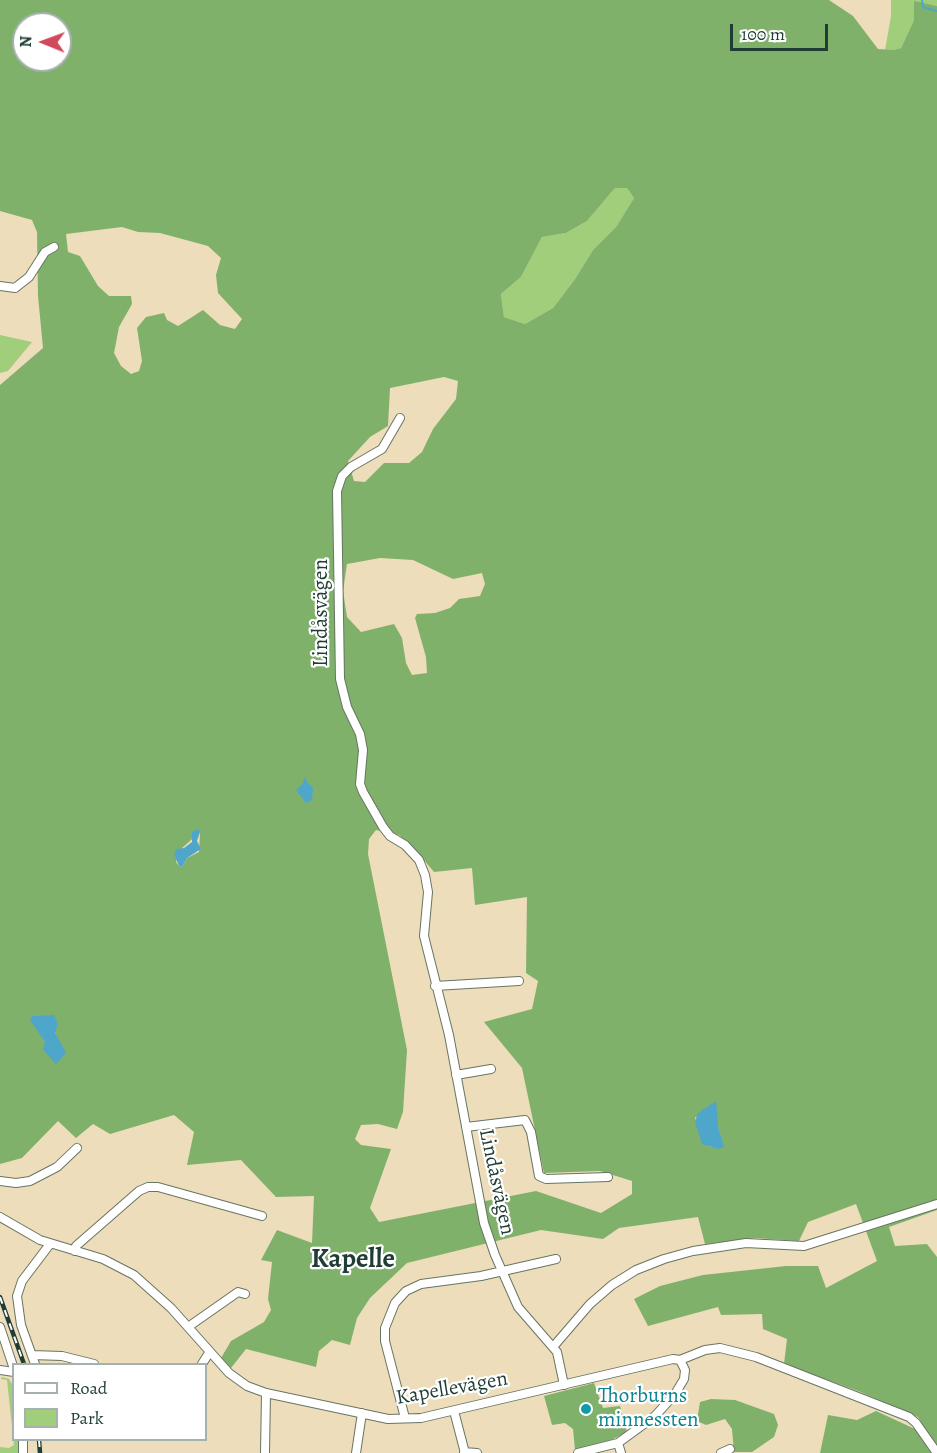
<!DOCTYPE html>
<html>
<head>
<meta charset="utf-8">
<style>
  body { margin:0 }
  #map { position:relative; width:937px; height:1453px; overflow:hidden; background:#edddba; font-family:Alegreya,serif }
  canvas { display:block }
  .legend { position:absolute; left:12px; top:1363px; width:195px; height:78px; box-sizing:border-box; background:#fff; border:2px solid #a5b1ae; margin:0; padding:8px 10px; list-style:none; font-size:18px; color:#1f3d34 }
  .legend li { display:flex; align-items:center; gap:12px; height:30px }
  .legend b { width:30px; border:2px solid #a5b1ae }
  .north { position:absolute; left:12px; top:12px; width:60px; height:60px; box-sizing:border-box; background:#fff; border:2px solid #a5b1ae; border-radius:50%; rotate:271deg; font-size:16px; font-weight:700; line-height:24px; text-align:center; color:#1f3d34 }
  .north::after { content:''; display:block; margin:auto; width:21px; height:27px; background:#d1495b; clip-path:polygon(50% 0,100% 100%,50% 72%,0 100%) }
  .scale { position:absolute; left:730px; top:24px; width:98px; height:27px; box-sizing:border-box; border:3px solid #1f3d34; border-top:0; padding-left:8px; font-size:18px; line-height:21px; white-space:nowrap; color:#1f3d34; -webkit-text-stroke:4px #fff; paint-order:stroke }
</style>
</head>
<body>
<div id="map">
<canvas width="937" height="1453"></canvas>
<ul class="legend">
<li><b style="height:8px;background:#fff"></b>Road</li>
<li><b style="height:16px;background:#a1ce7b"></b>Park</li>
</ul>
<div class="north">N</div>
<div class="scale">100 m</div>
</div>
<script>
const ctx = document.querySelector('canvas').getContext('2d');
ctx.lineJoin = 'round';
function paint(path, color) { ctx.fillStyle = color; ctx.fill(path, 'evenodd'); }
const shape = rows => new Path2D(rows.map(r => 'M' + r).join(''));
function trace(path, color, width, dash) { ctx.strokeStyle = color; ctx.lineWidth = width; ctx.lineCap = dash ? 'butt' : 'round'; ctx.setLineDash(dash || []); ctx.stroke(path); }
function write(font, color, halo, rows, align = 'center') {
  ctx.font = font + ' Alegreya,serif'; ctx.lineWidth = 4.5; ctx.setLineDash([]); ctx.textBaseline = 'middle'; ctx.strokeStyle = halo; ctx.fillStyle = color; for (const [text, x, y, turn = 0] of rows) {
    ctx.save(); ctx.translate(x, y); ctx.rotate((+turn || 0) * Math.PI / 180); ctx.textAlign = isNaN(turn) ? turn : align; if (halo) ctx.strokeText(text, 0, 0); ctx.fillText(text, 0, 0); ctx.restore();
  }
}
paint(shape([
  [891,0,937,0,937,6,914,2,914,20,901,48,893,50,885,50,891,16],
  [615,188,627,188,634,198,616,227,593,250,575,279,553,308,525,324,504,317,501,294,521,277,542,237,566,233,587,221],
  [0,335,32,342,8,371,0,373],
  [2,1377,9,1379,13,1386,14,1440,18,1440,19,1453,0,1453,0,1447,9,1448,14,1445,7,1380,1,1379]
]), '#a1ce7b');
paint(shape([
  [0,0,829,0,853,16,878,49,893,50,901,48,914,20,914,1,937,6,937,1210,889,1227,895,1246,927,1244,937,1257,937,1449,918,1417,858,1391,784,1364,787,1339,763,1329,762,1314,721,1315,718,1307,648,1326,634,1299,660,1286,703,1275,786,1266,818,1266,826,1288,877,1261,856,1204,808,1222,799,1241,755,1238,705,1244,698,1217,619,1228,603,1239,541,1230,407,1263,370,1298,357,1318,350,1345,332,1340,319,1351,316,1367,246,1349,231,1368,221,1358,231,1341,264,1322,271,1310,268,1299,272,1262,261,1260,277,1230,312,1243,314,1196,276,1197,241,1160,187,1165,194,1132,174,1115,110,1134,93,1124,76,1138,58,1121,22,1158,0,1164,0,385,43,348,38,296,37,232,32,220,0,211],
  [24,24,60,24,60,60,24,60],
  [615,188,627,188,634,198,616,227,593,250,575,279,553,308,525,324,504,317,501,294,521,277,542,237,566,233,587,221],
  [122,227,138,232,160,233,208,246,221,258,216,275,218,293,242,319,235,329,220,325,203,310,178,326,167,320,164,313,146,317,137,328,142,361,139,371,131,374,121,366,114,353,119,327,132,304,131,296,109,296,98,286,80,256,68,252,66,234],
  [444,377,458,381,456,399,433,429,422,452,409,463,384,463,365,482,354,481,348,461,370,437,388,426,390,388],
  [380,558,413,560,453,579,482,573,485,584,480,596,459,599,450,608,435,613,417,614,415,618,426,657,427,673,412,675,406,663,402,638,394,624,361,632,347,617,343,591,347,564],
  [376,830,399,835,413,847,434,872,472,868,475,905,527,897,526,973,538,981,532,1009,484,1022,522,1068,544,1173,600,1171,632,1181,632,1194,601,1213,536,1191,379,1222,370,1208,391,1149,361,1145,355,1139,361,1125,378,1124,397,1129,403,1112,407,1050,368,854,369,839],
  [200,832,199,852,187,858,182,867,179,866,176,862,180,850],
  [37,1027,55,1032,62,1049,56,1063],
  [695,1117,718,1126,723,1147,710,1147,698,1129],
  [594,1383,603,1408,620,1406,627,1432,611,1440,575,1450,573,1429,565,1423,552,1425,544,1396],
  [711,1399,735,1400,774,1414,778,1425,774,1437,752,1452,734,1452,732,1429,725,1419,706,1425,697,1421,700,1402],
  [876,1411,915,1429,933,1453,820,1453,828,1415,857,1420]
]), '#80b16b');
paint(shape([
  [305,776,307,783,313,787,312,800,306,803,296,790,302,785],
  [198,829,200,832,197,841,201,849,187,858,182,867,179,866,174,854,177,849,184,848,192,842,192,832],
  [54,1015,58,1024,55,1032,66,1053,56,1064,43,1050,45,1042,30,1020,32,1016],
  [716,1101,718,1126,724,1147,718,1149,702,1144,695,1122,698,1113]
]), '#4ea6cb');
trace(shape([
  [922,0,923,7,937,11]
]), '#4ea6cb', 2);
const street = shape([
  [0,286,15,288,29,277,45,252,54,247],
  [400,418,382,449,351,467,342,476,337,491,340,679,347,707,360,734,363,750,360,784,363,792,383,827,390,836,405,845,419,860,425,875,428,892,424,936,449,1035,484,1223,495,1255,518,1307,557,1352,564,1385],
  [435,986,519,981],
  [456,1075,491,1069],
  [466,1127,525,1120,531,1132,539,1176,546,1179,608,1177],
  [0,1181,16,1183,30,1181,57,1167,77,1148],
  [0,1217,40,1240,103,1259,134,1275,171,1308,229,1373,247,1386,266,1393,388,1419,421,1418,673,1359,680,1360,705,1350,720,1348,756,1357,909,1417,916,1423,937,1453],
  [75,1251,76,1246,139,1191,148,1187,158,1187,262,1216],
  [0,1327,14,1369],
  [188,1327,238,1292,245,1294],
  [553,1347,590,1304,612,1285,636,1270,664,1259,693,1251,746,1243,804,1246,937,1204],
  [32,1355,62,1356,94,1364],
  [35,1364,21,1325,17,1296,22,1281,50,1244],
  [202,1364,209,1353],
  [0,1370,14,1372],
  [454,1411,465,1453],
  [405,1418,385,1341,385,1328,395,1303,406,1291,421,1284,481,1276,556,1259],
  [23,1440,23,1453],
  [618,1443,621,1453],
  [464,1452,477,1453],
  [265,1453,266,1393],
  [356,1453,362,1413],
  [578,1453,618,1443,655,1416,675,1394,684,1379,685,1370,680,1360],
  [721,1453,730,1449]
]);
trace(street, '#677563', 10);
trace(street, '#fff', 8);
const rail = shape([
  [0,1297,24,1364],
  [39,1440,40,1453]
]);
trace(rail, '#1f3d34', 4.5);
trace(rail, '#fff', 2, [7]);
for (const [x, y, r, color] of [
  [586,1409,6,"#0f9aa8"]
]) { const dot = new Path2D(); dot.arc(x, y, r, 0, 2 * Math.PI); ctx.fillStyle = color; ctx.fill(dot); trace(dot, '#fff', 2); }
write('21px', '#1f3d34', '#fff', [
  ["Lindåsvägen",322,613,-90],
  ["Lindåsvägen",496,1182,78],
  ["Kapellevägen",452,1389,-10]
]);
write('21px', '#0d838f', '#fff', [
  ["Thorburns",598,1397],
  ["minnessten",598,1421]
], 'left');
write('bold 27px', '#1f3d34', '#fff', [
  ["Kapelle",353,1260]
]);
</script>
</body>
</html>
